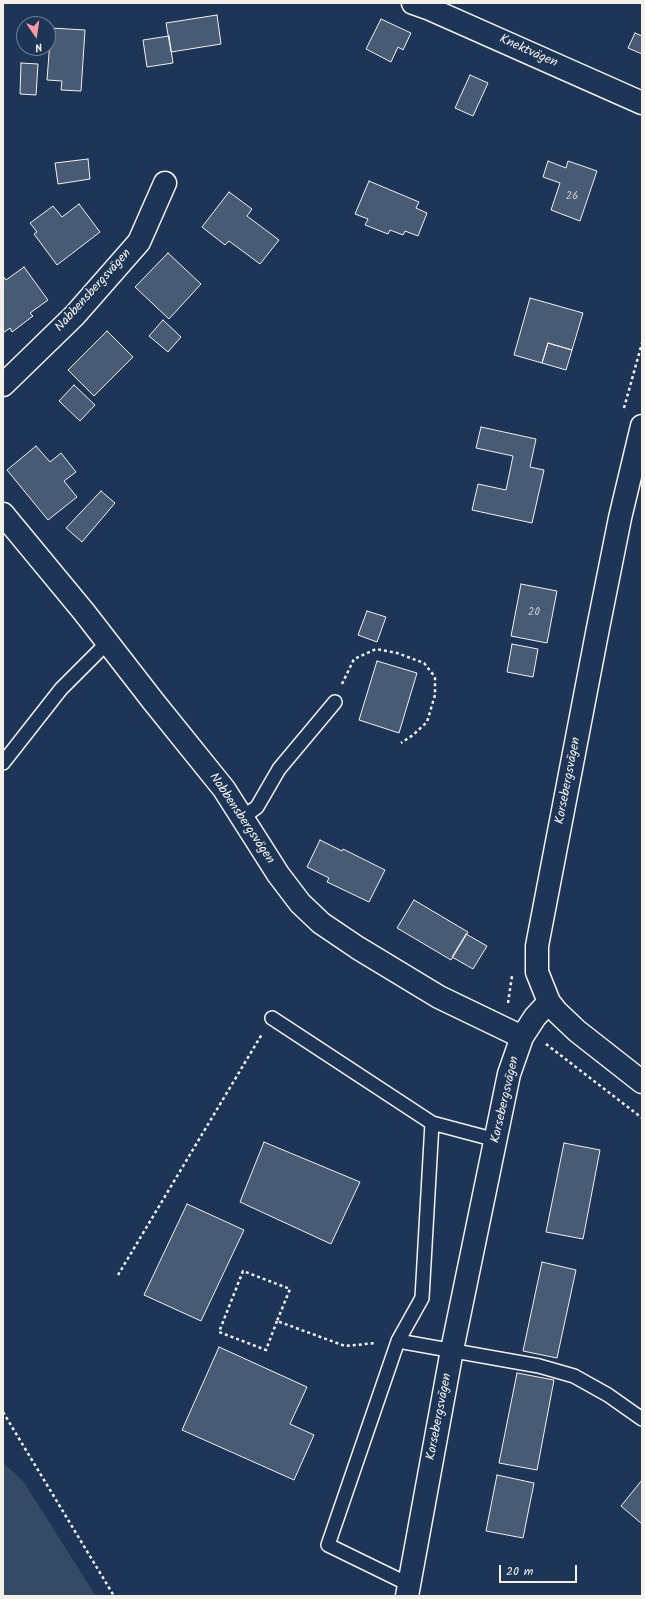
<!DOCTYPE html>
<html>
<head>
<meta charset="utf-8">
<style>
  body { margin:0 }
  #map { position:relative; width:645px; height:1599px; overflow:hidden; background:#1d3557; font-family:Kalam,sans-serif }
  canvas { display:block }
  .frame { position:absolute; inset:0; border:4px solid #f4f1e8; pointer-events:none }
  .north { position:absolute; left:16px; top:16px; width:40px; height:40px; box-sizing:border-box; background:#1d3557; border:1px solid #738091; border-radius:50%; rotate:167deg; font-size:11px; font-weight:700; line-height:16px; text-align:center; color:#f4f1e8 }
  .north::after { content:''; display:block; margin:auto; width:14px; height:18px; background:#ff9aa2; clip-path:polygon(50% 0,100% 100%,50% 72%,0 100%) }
  .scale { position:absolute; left:499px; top:1565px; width:78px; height:18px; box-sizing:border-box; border:2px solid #f4f1e8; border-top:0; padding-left:5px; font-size:12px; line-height:14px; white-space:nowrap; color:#f4f1e8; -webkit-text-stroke:3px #1d3557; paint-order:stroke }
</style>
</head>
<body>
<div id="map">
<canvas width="645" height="1599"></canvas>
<div class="frame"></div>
<div class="north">N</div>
<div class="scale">20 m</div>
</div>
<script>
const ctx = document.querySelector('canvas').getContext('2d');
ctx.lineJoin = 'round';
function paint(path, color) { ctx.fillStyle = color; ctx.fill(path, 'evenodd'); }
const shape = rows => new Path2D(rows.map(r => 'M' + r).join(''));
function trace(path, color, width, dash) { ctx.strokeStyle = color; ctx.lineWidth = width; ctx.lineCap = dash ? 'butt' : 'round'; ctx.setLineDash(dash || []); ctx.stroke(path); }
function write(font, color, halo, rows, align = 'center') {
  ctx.font = font + ' Kalam,sans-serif'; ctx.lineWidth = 3.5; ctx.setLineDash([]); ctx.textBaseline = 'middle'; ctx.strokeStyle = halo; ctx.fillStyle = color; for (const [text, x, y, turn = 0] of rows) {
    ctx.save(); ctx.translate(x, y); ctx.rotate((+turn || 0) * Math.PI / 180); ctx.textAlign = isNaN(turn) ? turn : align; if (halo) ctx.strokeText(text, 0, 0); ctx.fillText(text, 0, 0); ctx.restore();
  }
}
paint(shape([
  [3,1463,23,1481,96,1596,3,1596]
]), '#354a67');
const building = shape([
  [217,15,221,44,171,52,166,23,217,15],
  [381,19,411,33,403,50,398,47,391,62,366,49,381,19],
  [51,28,85,30,81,91,61,90,62,81,47,80,51,28],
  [635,33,642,36,642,54,628,48,635,33],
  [169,36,173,63,147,67,143,40,169,36],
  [21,63,38,64,36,95,20,94,21,63],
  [470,75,488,83,473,116,455,108,470,75],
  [88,159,90,179,58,184,55,163,88,159],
  [548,161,566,168,568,161,597,171,580,221,551,210,560,183,543,177,548,161],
  [369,181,419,202,416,208,427,213,418,236,405,231,403,235,390,230,388,234,365,225,368,219,355,214,369,181],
  [229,192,252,209,247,216,279,240,260,264,229,241,225,245,202,227,229,192],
  [79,204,100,232,57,265,34,234,37,232,30,223,53,206,62,217,79,204],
  [168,253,201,284,169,319,135,287,168,253],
  [24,267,48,300,30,313,33,316,12,332,10,328,3,333,3,276,6,280,24,267],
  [530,298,583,313,572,350,548,343,542,363,514,355,530,298],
  [163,320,181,337,168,352,149,336,163,320],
  [107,331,133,357,94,396,68,370,107,331],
  [548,343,572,350,566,370,542,363,548,343],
  [74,385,95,405,80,421,59,401,74,385],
  [481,427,536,439,530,467,544,470,532,523,472,510,478,484,506,490,513,456,476,448,481,427],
  [36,446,50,462,61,453,76,472,64,481,77,497,48,520,7,470,36,446],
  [101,491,115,503,82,542,66,528,101,491],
  [521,584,557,591,547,643,511,636,521,584],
  [367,611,386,617,377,642,358,635,367,611],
  [512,644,538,649,533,677,507,672,512,644],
  [377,661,417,673,399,733,359,720,377,661],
  [320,840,342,851,343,849,385,870,369,902,327,882,329,878,307,867,320,840],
  [414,900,468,932,451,960,397,928,414,900],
  [466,934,487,946,473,969,452,957,466,934],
  [264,1142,360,1182,331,1244,240,1202,264,1142],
  [564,1143,600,1150,583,1239,546,1232,564,1143],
  [187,1204,244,1230,201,1321,144,1295,187,1204],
  [542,1262,576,1270,557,1358,523,1351,542,1262],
  [219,1347,307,1387,290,1424,314,1435,294,1480,182,1430,219,1347],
  [517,1373,554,1380,537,1470,499,1463,517,1373],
  [497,1475,534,1483,523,1538,486,1531,497,1475],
  [642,1480,642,1524,621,1506,642,1480]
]);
paint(building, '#485b74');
trace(building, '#f4f1e8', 1);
const lane = shape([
  [3,763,61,689,107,643],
  [242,818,257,807,279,769,335,702],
  [272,1018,432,1123],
  [398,1341,539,1366,574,1376,608,1395,642,1419],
  [408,1584,328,1545,398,1341,422,1298,432,1123,496,1140]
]);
const street = shape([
  [413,3,430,9,642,103],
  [3,385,75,315,139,242,165,183],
  [642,426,620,518,598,628,537,946,537,972,549,1002,557,1012,577,1031,642,1082],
  [3,514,84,612,153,701,224,789,278,874,300,903,321,923,358,948,439,997,522,1037],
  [407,1596,452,1350,509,1074,522,1037,535,1017,549,1002]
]);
trace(lane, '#f4f1e8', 16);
trace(street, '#f4f1e8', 25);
trace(shape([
  [624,408,642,343],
  [342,684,354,659,376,649,397,653,424,663,435,677,435,695,427,722,413,735,401,743],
  [508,1003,512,976],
  [546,1044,642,1118],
  [118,1275,262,1034],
  [277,1321,266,1350,219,1332,243,1271,290,1289,277,1321,345,1346,376,1343],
  [3,1412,114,1596]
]), '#f4f1e8', 2.5, [3, 3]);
trace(lane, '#1d3557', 13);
trace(street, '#1d3557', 22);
write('11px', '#c9cccb', null, [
  ["26",572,197],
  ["20",534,613]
]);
write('13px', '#f4f1e8', '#1d3557', [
  ["Knektvägen",528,52,24],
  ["Nabbensbergsvägen",94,291,-48],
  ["Korsebergsvägen",569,781,-79],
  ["Nabbensbergsvägen",241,819,56],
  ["Korsebergsvägen",506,1100,-77],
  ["Korsebergsvägen",440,1417,-79]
]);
</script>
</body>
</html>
